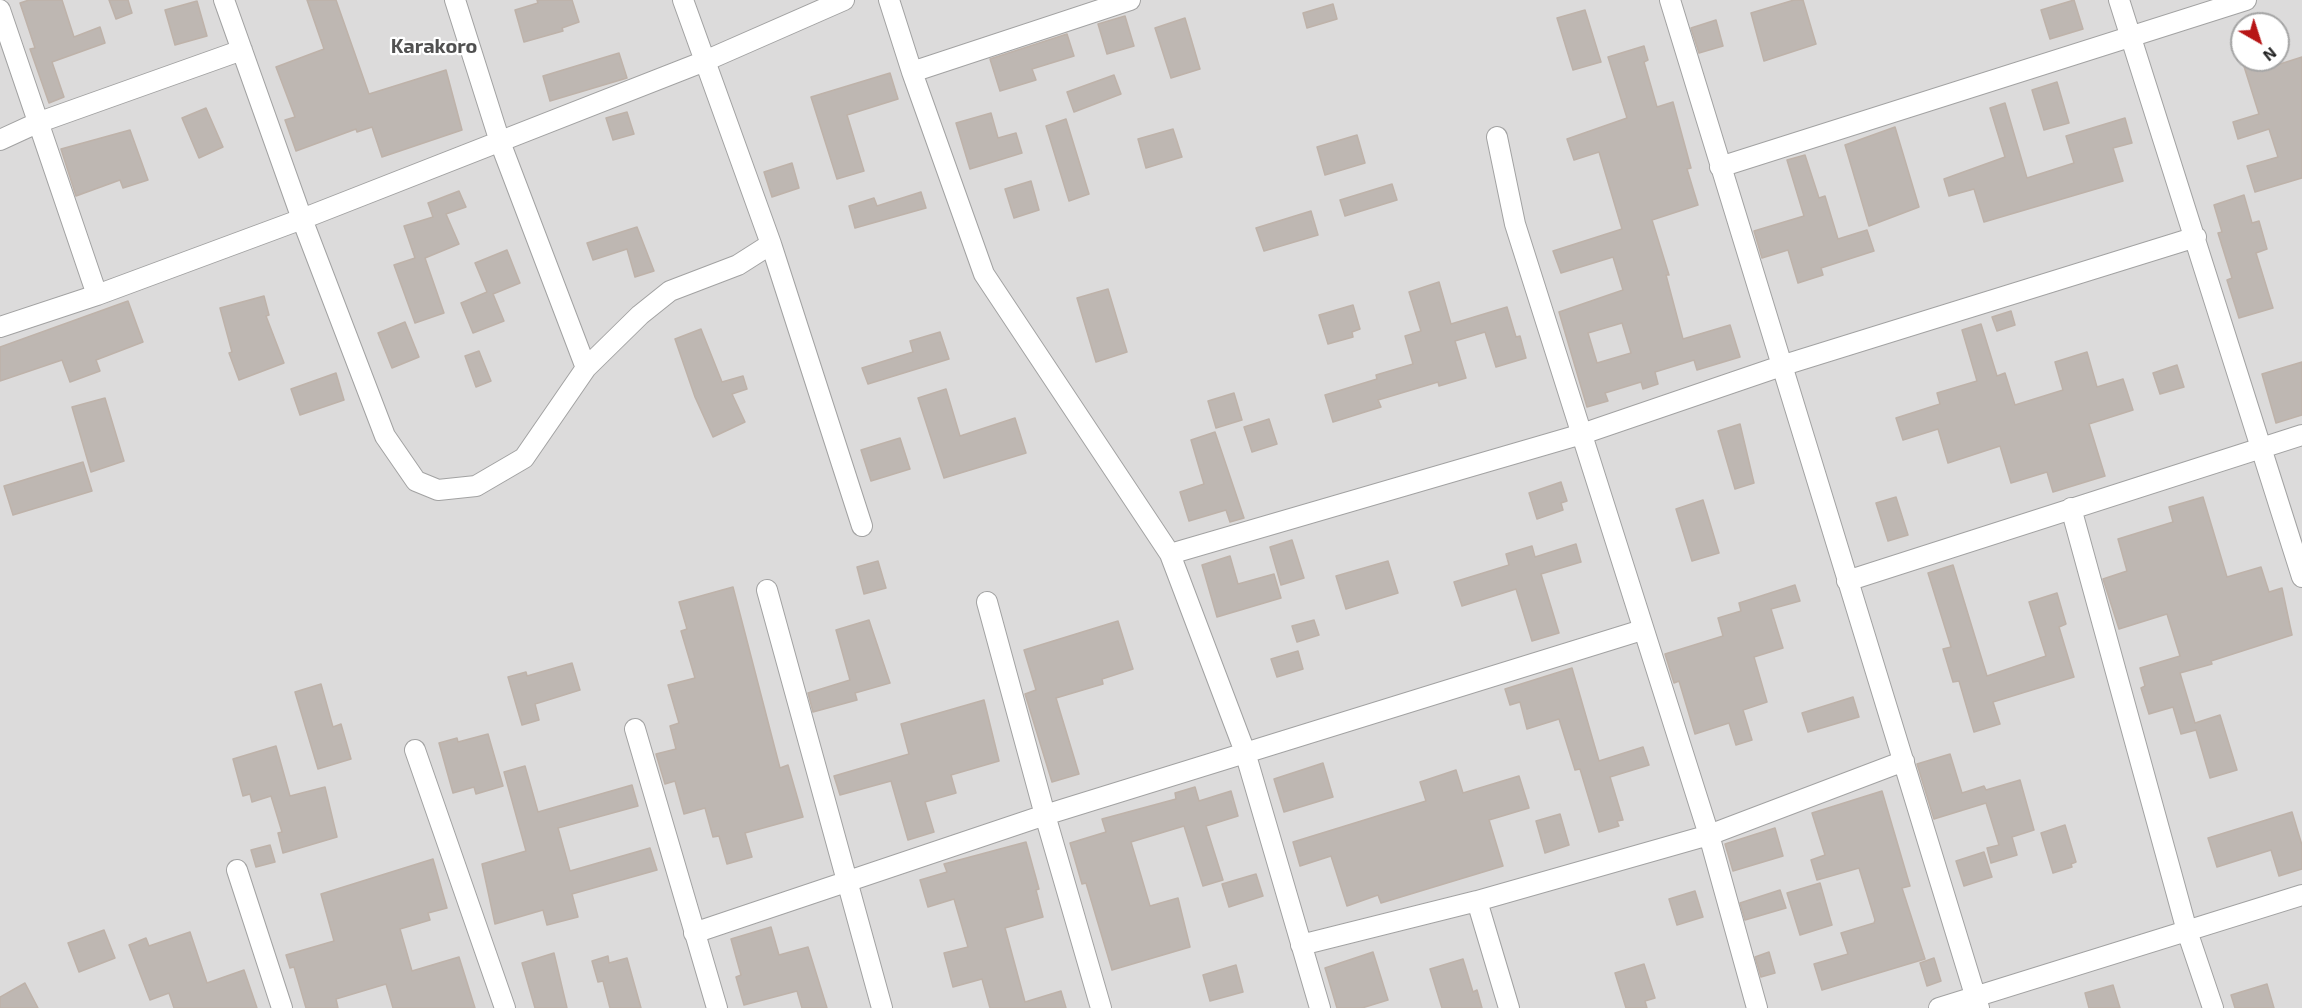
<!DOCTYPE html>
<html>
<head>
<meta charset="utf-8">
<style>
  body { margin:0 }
  #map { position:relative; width:2302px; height:1008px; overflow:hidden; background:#eeebe5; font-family:"Exo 2",sans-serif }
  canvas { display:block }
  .north { position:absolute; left:2230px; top:12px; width:60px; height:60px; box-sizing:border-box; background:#fff; border:2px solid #a5a5a5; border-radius:50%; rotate:141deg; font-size:16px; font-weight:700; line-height:24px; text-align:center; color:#1e1e1e }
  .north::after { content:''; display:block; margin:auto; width:21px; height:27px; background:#b71516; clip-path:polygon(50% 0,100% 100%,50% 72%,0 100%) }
</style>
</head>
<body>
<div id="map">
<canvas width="2302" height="1008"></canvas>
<div class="north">N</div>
</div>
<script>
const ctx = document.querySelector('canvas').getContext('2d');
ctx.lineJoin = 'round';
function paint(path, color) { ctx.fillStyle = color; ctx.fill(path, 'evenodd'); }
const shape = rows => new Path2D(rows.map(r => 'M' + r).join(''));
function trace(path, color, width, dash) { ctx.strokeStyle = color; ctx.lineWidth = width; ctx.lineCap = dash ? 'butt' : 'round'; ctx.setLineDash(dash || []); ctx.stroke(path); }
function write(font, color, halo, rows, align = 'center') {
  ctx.font = font + ' "Exo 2",sans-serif'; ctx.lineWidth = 4.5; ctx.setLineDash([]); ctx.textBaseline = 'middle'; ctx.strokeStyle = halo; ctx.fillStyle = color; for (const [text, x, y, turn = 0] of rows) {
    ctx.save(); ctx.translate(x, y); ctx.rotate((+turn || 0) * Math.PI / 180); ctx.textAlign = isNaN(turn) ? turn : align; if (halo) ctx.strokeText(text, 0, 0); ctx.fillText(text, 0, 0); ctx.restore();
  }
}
paint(shape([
  [0,0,2302,0,2302,1008,0,1008],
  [2242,24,2278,24,2278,60,2242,60]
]), '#dcdbdb');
const building = shape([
  [29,0,62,0,74,37,100,27,105,43,52,62,64,97,49,103,30,49,35,48,20,3,29,0],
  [109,0,128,0,132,13,116,19,109,0],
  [307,0,336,0,369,94,446,70,462,130,382,157,372,127,357,132,356,129,296,151,285,120,295,117,276,67,324,49,307,0],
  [537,0,572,0,579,22,562,28,563,31,524,42,515,10,538,3,537,0],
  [1794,0,1803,0,1816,44,1764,61,1751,13,1794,0],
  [2074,0,2083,29,2050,39,2041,10,2074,0],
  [197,1,207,36,175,45,165,10,197,1],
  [1333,4,1337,19,1307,28,1303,13,1333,4],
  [1585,10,1601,62,1573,70,1557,18,1585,10],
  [1125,16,1134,46,1107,54,1098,24,1125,16],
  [1185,18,1200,69,1171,78,1155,28,1185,18],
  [1716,20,1723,46,1699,53,1691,28,1716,20],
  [1067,34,1074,56,1032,69,1036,80,1000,91,990,59,1067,34],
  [1644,46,1648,60,1644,62,1657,107,1673,102,1691,168,1687,169,1698,205,1652,220,1669,275,1666,275,1683,339,1730,325,1740,357,1697,370,1694,360,1655,372,1658,384,1643,389,1641,382,1605,393,1608,401,1587,407,1559,312,1623,290,1613,257,1561,273,1553,251,1622,229,1599,152,1574,160,1567,139,1627,118,1608,57,1644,46],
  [1622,323,1631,353,1597,363,1588,333,1622,323],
  [619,53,627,78,550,101,543,76,619,53],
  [2302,57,2302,178,2255,192,2247,166,2278,157,2269,129,2238,139,2233,122,2259,114,2242,60,2276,60,2277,65,2302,57],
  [890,73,898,99,847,115,864,171,837,179,811,97,890,73],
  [1114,75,1121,94,1074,112,1067,92,1114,75],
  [2057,82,2069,123,2044,130,2032,90,2057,82],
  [2005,103,2027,178,2074,163,2066,136,2125,118,2132,143,2113,148,2123,181,1984,222,1974,189,1949,196,1944,179,2005,157,1990,108,2005,103],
  [206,108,223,147,199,158,182,118,206,108],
  [627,112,634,134,613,140,606,118,627,112],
  [991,113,998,138,1016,133,1022,153,970,169,956,123,991,113],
  [1066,119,1089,194,1069,201,1046,126,1066,119],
  [1895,127,1919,207,1869,226,1845,145,1895,127],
  [1173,129,1182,157,1146,168,1138,139,1173,129],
  [130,130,148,180,123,188,120,180,76,196,61,149,130,130],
  [1357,135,1365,163,1325,175,1317,147,1357,135],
  [1805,155,1819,198,1825,196,1838,239,1867,230,1874,251,1821,268,1823,275,1798,283,1788,250,1762,258,1754,231,1804,216,1787,160,1805,155],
  [792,163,799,188,772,197,764,172,792,163],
  [1031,181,1039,210,1014,218,1005,189,1031,181],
  [1392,184,1397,200,1345,216,1340,200,1392,184],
  [459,191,466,207,446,214,459,244,425,258,444,313,415,323,394,265,415,258,404,226,433,217,428,203,459,191],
  [921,192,926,208,855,228,849,206,874,198,877,206,921,192],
  [2244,195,2252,223,2259,221,2267,249,2256,253,2273,308,2239,318,2227,280,2232,278,2218,233,2222,232,2214,205,2244,195],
  [1311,211,1318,235,1264,251,1256,228,1311,211],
  [637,227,654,271,635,277,627,249,593,260,587,243,637,227],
  [507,250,520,283,493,294,504,321,473,333,461,303,487,292,475,263,507,250],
  [1439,282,1451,324,1507,307,1516,337,1520,336,1526,358,1496,367,1485,332,1455,341,1466,378,1439,386,1438,382,1378,400,1381,407,1333,422,1325,395,1377,379,1376,375,1413,364,1405,336,1421,331,1409,292,1439,282],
  [1108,289,1127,352,1096,362,1077,298,1108,289],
  [264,296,269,315,266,316,284,363,239,380,229,353,232,352,220,308,264,296],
  [128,301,143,342,96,360,100,371,70,382,62,360,0,381,0,347,128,301],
  [1353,305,1360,329,1352,332,1353,337,1328,344,1319,315,1353,305],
  [2011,311,2015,325,1997,331,1992,317,2011,311],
  [405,322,419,357,392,368,378,333,405,322],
  [1981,324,1997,376,2005,373,2015,405,2063,390,2055,362,2087,352,2097,387,2123,379,2133,410,2089,424,2105,476,2053,492,2047,472,2011,483,2000,446,1948,463,1938,429,1903,440,1896,418,1940,404,1937,393,1977,381,1962,330,1981,324],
  [701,329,722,382,743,376,747,389,732,394,745,422,713,437,695,397,675,339,701,329],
  [940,332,949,359,868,384,862,368,913,352,910,341,940,332],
  [479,351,491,381,476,387,465,356,479,351],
  [2302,362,2302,415,2276,423,2262,374,2302,362],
  [2177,365,2184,387,2160,394,2153,373,2177,365],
  [336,373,344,400,300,415,291,389,336,373],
  [946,389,960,436,1015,418,1026,453,944,478,918,398,946,389],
  [1234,393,1242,420,1216,428,1208,401,1234,393],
  [105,398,124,461,91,472,72,407,105,398],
  [1269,419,1277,444,1252,452,1244,427,1269,419],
  [1740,424,1754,483,1735,489,1718,431,1740,424],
  [1215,432,1244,518,1230,522,1226,510,1189,521,1180,492,1204,484,1191,440,1215,432],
  [900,438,910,469,871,481,861,450,900,438],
  [83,462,92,491,13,515,4,486,83,462],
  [1561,482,1567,501,1561,503,1563,510,1537,519,1529,493,1561,482],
  [1896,497,1908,535,1888,541,1876,503,1896,497],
  [2203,497,2227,577,2261,567,2269,592,2282,588,2292,635,2211,661,2212,664,2180,673,2195,723,2220,715,2237,770,2210,778,2196,730,2181,734,2173,707,2149,714,2141,688,2145,686,2140,668,2180,656,2167,614,2119,629,2103,579,2127,571,2118,539,2173,522,2169,507,2203,497],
  [1703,500,1719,553,1692,561,1676,509,1703,500],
  [1292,540,1304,578,1281,585,1270,547,1292,540],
  [1576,544,1581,562,1541,574,1559,633,1532,641,1516,589,1462,606,1454,582,1509,565,1506,554,1532,546,1535,557,1576,544],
  [1230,556,1238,584,1274,574,1281,598,1217,617,1202,565,1230,556],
  [878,561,886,588,864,594,857,567,878,561],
  [1388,561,1398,593,1346,609,1336,576,1388,561],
  [1953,565,1987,676,2046,656,2029,602,2057,593,2066,624,2059,627,2074,677,1993,702,2000,724,1974,732,1959,681,1953,682,1943,649,1951,647,1928,573,1953,565],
  [1795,585,1800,601,1771,609,1783,648,1754,657,1767,702,1743,710,1752,740,1736,745,1729,723,1695,734,1679,681,1674,683,1665,654,1723,636,1718,618,1741,611,1739,603,1795,585],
  [733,587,780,768,788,765,803,817,745,833,752,857,727,864,719,836,713,837,705,808,684,814,675,781,665,784,656,754,676,749,670,726,679,723,668,685,695,678,681,631,687,629,679,602,733,587],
  [869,620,890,683,855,693,857,700,813,712,808,693,850,680,836,630,869,620],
  [1314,620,1319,635,1297,642,1292,626,1314,620],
  [1118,621,1133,669,1102,679,1103,684,1056,698,1079,774,1052,782,1025,694,1036,690,1024,650,1118,621],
  [1298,651,1303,669,1277,677,1271,659,1298,651],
  [572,663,580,690,535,704,539,720,522,725,508,677,526,672,527,676,572,663],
  [1572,668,1599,761,1643,747,1649,765,1610,777,1623,820,1617,821,1619,826,1599,832,1580,769,1575,770,1559,719,1527,729,1520,702,1510,705,1505,689,1572,668],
  [321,684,333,727,341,724,351,759,318,769,295,692,321,684],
  [1853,697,1859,717,1808,732,1802,713,1853,697],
  [984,700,999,761,951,775,956,793,925,802,934,832,908,840,891,781,840,795,834,776,909,754,901,724,984,700],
  [488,734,503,786,476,794,474,787,453,793,439,743,457,738,458,742,488,734],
  [276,746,290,796,325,787,337,837,283,853,278,833,282,832,271,796,252,802,250,794,243,796,233,759,276,746],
  [1950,754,1962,793,1984,786,1986,790,2020,780,2034,830,2012,837,2017,855,1991,863,1987,848,1999,845,1986,803,1934,819,1917,764,1950,754],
  [1323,763,1333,797,1284,812,1274,779,1323,763],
  [525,766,538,812,632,785,638,806,558,828,570,871,650,848,657,870,572,894,578,917,547,925,543,910,495,924,482,864,526,851,504,772,525,766],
  [1456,770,1463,793,1519,776,1529,808,1489,820,1503,866,1381,903,1378,895,1347,906,1331,856,1300,866,1293,842,1426,801,1420,782,1456,770],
  [1195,787,1199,801,1231,791,1238,816,1206,826,1223,880,1203,886,1184,826,1131,842,1150,906,1178,898,1190,947,1112,970,1086,883,1082,884,1070,843,1106,832,1102,819,1176,799,1175,793,1195,787],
  [1882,791,1910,886,1902,888,1925,959,1822,990,1814,964,1848,954,1841,933,1874,923,1875,920,1859,868,1817,880,1811,860,1825,855,1812,813,1882,791],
  [2292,812,2302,845,2302,869,2279,876,2271,850,2217,867,2208,838,2292,812],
  [1560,814,1569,845,1545,853,1536,821,1560,814],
  [2065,825,2076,862,2071,864,2072,867,2053,873,2041,833,2065,825],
  [1775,828,1783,856,1733,871,1725,844,1775,828],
  [1026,842,1039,889,1036,890,1043,917,1005,928,1025,1002,1061,991,1066,1008,990,1008,982,979,953,987,944,953,968,947,954,899,928,907,920,880,947,872,944,864,1026,842],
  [270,845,275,862,256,867,251,850,270,845],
  [1984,852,1992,877,1964,886,1956,861,1984,852],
  [433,859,447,908,428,913,430,920,400,929,412,971,459,957,475,1008,393,1008,386,984,336,999,338,1008,306,1008,294,967,290,968,286,955,334,941,321,894,433,859],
  [1256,874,1263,896,1229,907,1222,884,1256,874],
  [1820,883,1832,925,1800,935,1787,893,1820,883],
  [1780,890,1786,908,1745,920,1740,903,1780,890],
  [1695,891,1703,917,1677,925,1669,899,1695,891],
  [771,927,779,955,808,947,827,1008,802,1008,797,991,744,1005,736,977,741,975,731,939,771,927],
  [104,930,115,958,79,972,68,943,104,930],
  [190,932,207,983,244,970,257,1008,174,1008,169,993,150,1000,129,945,146,938,149,946,190,932],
  [1373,952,1388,1000,1362,1008,1337,1008,1325,968,1373,952],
  [1769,952,1775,973,1761,977,1755,957,1769,952],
  [554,953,567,1008,535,1008,522,963,554,953],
  [608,956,609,963,627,958,641,1008,610,1008,603,981,598,982,592,961,608,956],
  [1934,958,1941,981,1927,986,1920,963,1934,958],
  [1463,959,1473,992,1477,990,1482,1008,1442,1008,1430,969,1463,959],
  [1644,964,1655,998,1645,1001,1647,1008,1626,1008,1615,973,1644,964],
  [1236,965,1243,992,1210,1001,1203,975,1236,965],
  [25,983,38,1008,0,1008,0,997,25,983],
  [2267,984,2274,1008,2235,1008,2231,995,2267,984],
  [2113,985,2120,1008,2089,1008,2085,993,2113,985]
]);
paint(building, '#beb7b2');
trace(building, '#beb2a9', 1.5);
const street = shape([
  [224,0,302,219,385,436,416,481,438,490,476,486,524,458,586,368,640,315,670,291,738,265,771,244],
  [455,0,500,142,586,368],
  [683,0,771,244,862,526],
  [889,0,912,72,984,274,1170,554,1245,752,1320,1008],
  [1670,0,1979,1008],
  [2119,0,2302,577],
  [0,10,97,295],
  [912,72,1130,0],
  [1497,137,1515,224,1709,835,1757,1008],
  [0,140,37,123,242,50],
  [1720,167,2246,0],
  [0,327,97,295,302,219,705,61,844,0],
  [2071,508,2187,931,2213,1008],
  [1170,554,1582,434,1784,365,2196,237],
  [1847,581,2302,435],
  [767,590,882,1008],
  [987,602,1045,815,1101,1008],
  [635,729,717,1008],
  [415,750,505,1008],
  [237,870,282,1008],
  [1477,901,1509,1008],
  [694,933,1045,815,1642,630],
  [1301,945,1477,901,1709,835,1904,761],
  [1939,1008,2302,895]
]);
trace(street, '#a2a2a2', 22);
trace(street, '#fff', 20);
write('bold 20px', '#515151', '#fff', [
  ["Karakoro",434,46]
]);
</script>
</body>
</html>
